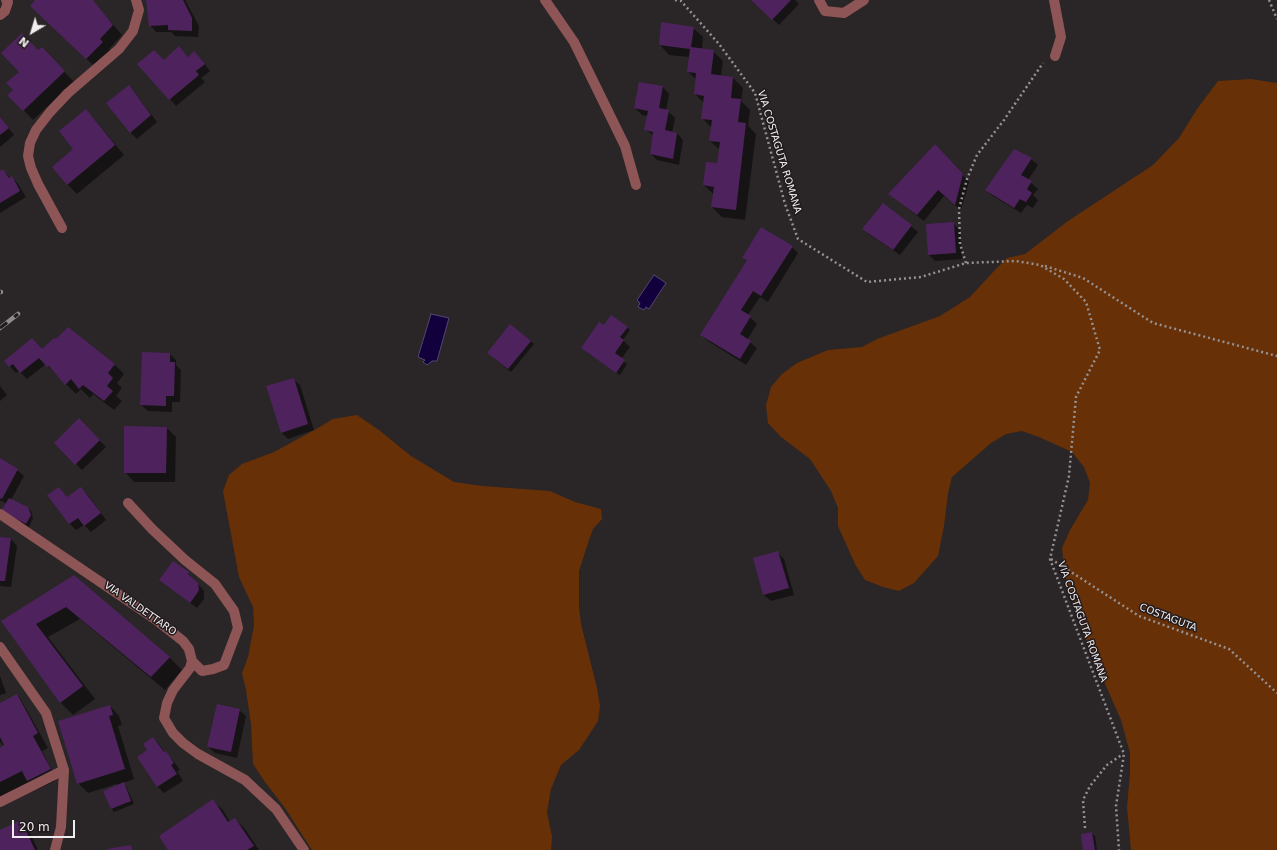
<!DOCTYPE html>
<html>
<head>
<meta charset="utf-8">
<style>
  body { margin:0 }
  #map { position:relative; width:1277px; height:850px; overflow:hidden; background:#2a2527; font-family:"DejaVu Sans",sans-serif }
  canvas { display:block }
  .north { position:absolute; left:12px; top:12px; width:40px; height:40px; -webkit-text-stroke:3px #211b1e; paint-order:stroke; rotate:218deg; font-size:11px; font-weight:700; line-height:16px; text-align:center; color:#f1edef }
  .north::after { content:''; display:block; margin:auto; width:14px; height:18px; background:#f1edef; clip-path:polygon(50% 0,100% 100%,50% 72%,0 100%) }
  .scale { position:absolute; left:12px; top:820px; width:63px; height:18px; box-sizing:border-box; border:2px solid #f1edef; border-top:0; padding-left:5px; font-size:12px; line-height:14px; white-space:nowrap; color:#f1edef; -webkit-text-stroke:3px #211b1e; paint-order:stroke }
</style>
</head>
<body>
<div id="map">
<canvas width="1277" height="850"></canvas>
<div class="north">N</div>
<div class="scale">20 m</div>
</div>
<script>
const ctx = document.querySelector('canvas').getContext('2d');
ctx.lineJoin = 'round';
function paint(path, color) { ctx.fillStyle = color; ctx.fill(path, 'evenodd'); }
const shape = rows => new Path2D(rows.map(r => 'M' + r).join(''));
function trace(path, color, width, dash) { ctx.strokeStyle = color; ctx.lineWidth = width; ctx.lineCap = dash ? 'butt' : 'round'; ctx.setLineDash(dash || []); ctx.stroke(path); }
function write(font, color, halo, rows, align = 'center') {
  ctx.font = font + ' "DejaVu Sans",sans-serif'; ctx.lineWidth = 3; ctx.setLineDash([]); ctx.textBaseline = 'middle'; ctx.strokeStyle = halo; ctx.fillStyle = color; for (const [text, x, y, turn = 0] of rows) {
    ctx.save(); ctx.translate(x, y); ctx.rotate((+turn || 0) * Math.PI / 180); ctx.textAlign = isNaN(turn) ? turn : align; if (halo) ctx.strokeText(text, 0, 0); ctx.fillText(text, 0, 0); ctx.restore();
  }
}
paint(shape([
  [1251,79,1277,83,1277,850,1131,850,1127,807,1130,773,1130,753,1121,720,1084,636,1067,583,1064,566,1062,548,1070,530,1088,500,1090,483,1084,467,1072,452,1039,437,1022,431,1006,434,991,443,952,477,948,493,944,526,938,556,914,583,899,591,883,587,865,580,855,564,838,526,838,508,831,491,810,459,781,437,768,423,766,405,771,387,782,374,797,363,828,350,862,347,877,339,940,316,970,297,994,271,1007,258,1025,254,1068,221,1153,165,1179,138,1197,109,1218,81],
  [357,415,379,430,411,456,454,482,482,486,550,491,575,502,601,509,602,519,593,529,589,540,579,571,579,607,581,624,597,688,600,706,598,721,579,750,561,765,551,789,547,812,552,837,551,850,312,850,285,808,265,782,253,764,251,724,246,690,242,673,248,657,254,625,253,607,239,577,223,491,229,475,242,464,274,452,318,428,333,419]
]), '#673007');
const water = shape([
  [654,275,666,283,649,309,646,307,644,310,638,307,640,303,637,300,654,275],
  [431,314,449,318,437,361,432,361,427,365,423,362,425,360,418,357,431,314]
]);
paint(water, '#12003c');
trace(water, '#554772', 1);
paint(shape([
  [36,0,92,0,122,35,109,49,112,52,96,68,41,15],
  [147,0,185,0,199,26,198,37,175,36,171,32,156,32,150,25],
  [752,0,795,0,799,4,779,25],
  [693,28,703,37,702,49,713,51,723,61,721,76,733,78,743,88,741,101,750,110,748,126,756,134,745,220,722,217,712,207,714,195,704,185,718,164,720,150,710,141,712,128,702,118,704,103,695,94,697,80,688,72,690,57,669,55,660,45],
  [39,51,51,58,74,82,33,120,9,95,14,90,20,72],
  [186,54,189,58,201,59,210,71,201,78,205,82,176,106,170,99,164,61],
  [663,87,669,94,666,111,668,111,675,118,672,133,677,133,683,140,679,165,657,160,651,154,654,136,645,129,648,116,642,115,635,108],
  [135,93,157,122,137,139,130,132],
  [86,111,95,120,124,155,77,194,67,184,75,149],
  [0,117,14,135,0,147],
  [935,145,969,182,961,210,944,196,924,221,889,194],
  [1031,159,1038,165,1028,180,1038,189,1033,195,1038,200,1033,208,1027,205,1021,213,993,196,986,190],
  [3,170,10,178,12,177,18,184,26,197,0,213,0,172],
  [953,223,960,230,962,259,935,261,929,255],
  [911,226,918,232,900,255,870,235,864,229],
  [792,247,798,253,768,302,760,297,748,315,757,324,747,340,757,348,746,365,708,341,701,335,747,261,744,257],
  [510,325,534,344,511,372,491,356],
  [627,327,630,330,623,340,630,347,621,359,627,364,620,375,589,354,582,348,607,329],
  [68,328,115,365,124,374,117,383,122,388,116,396,122,401,114,410,93,394,90,398,81,389,76,394,46,364,27,379,19,371,16,373,5,361,43,350,56,340],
  [170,354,176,360,176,365,181,370,180,402,172,402,172,412,148,411,141,405],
  [293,379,300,385,314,430,288,439,281,432],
  [0,386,7,395,0,401],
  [79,420,106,447,82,470,55,443],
  [166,427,176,437,175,482,134,482,125,472],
  [0,460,17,470,24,476,11,500,28,508,31,511,33,518,29,527,5,514,7,504,0,500],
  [81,488,88,495,106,520,91,532,84,525,76,530,70,524,49,495,67,498],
  [0,538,11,539,17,546,11,587,0,586],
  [777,552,784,559,794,595,771,601,764,595,754,559],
  [173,562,188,573,204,591,204,599,197,608,167,586,160,580],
  [74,577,169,657,182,670,165,690,80,619,48,637,95,699,73,715,60,702,2,622],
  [0,676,6,693,0,695],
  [17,695,20,698,48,748,42,751,53,772,51,773,55,781,38,789,33,784,0,801,0,749,4,746,0,742,0,704],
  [110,706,119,716,122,725,118,726,134,779,123,783,126,786,134,804,114,812,112,809,104,791,117,786,117,784,88,793,78,783],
  [239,710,246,716,237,758,215,753,208,747],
  [153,738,159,744,165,753,172,759,180,770,177,771,183,781,164,793,158,787,138,757,148,750],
  [213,801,223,810,230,822,235,819,245,829,259,850,169,850],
  [21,821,27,827,38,850,0,850,0,831],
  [1092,833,1095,836,1097,850,1084,850]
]), '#0007');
paint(shape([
  [35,0,93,0,113,25,100,39,103,42,86,59,30,6],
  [146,0,183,0,192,18,192,31,168,30,168,25,149,26],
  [751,0,791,0,772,20],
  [661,22,694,27,691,47,714,50,711,74,733,77,731,98,741,99,738,122,746,123,736,210,711,207,714,187,703,185,706,162,717,163,720,142,709,141,712,120,701,119,704,96,694,94,696,73,687,72,690,49,659,45],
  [22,33,38,50,42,47,65,71,23,111,7,95,13,90,6,83,19,72,1,53],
  [179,46,188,57,194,51,205,64,196,71,199,75,169,100,137,64,154,50,164,60],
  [639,82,663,86,659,108,669,110,665,130,677,133,673,159,650,154,653,132,644,130,648,111,634,108],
  [129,85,151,115,130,133,106,103],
  [86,109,115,145,67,185,52,167,73,149,59,131],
  [0,117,9,128,0,135],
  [935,144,963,174,955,205,938,190,917,215,888,194],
  [1014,149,1032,158,1021,175,1032,181,1027,189,1032,193,1026,202,1020,199,1014,208,985,190],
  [3,169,9,178,12,176,20,191,0,203,0,171],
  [883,203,912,225,893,250,862,229],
  [954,222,956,253,928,255,926,224],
  [761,227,793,246,761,296,753,291,741,310,751,316,740,334,751,341,740,359,700,335,747,260,742,258],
  [611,315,628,327,620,337,624,340,615,353,625,360,616,373,581,348,599,322,604,325],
  [510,324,531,341,508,369,487,353],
  [68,327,115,364,108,373,113,378,107,386,113,391,104,401,83,385,79,389,71,379,65,385,49,366,47,367,39,358,20,373,13,364,9,367,4,361,32,338,42,349,54,338,56,339],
  [142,352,170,353,170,362,175,362,174,396,166,396,166,406,140,405],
  [294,378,308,424,281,433,266,386],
  [79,418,100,440,75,465,54,443],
  [124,426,167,427,166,473,124,473],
  [0,458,18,469,2,499,0,498],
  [59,487,67,497,81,487,101,513,84,526,78,518,69,524,47,495],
  [9,498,28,507,31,515,26,524,1,511],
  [0,537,11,538,5,581,0,581],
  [778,551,789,588,763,595,753,558],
  [173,561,189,572,188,574,198,583,199,589,198,592,190,603,159,580],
  [74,575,170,657,151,677,66,607,36,624,83,686,60,703,1,621],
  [17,694,38,733,33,736,51,769,27,781,22,771,0,782,0,748,4,745,0,737,0,703],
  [217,704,240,709,231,752,207,747],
  [110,705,113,715,109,716,125,769,77,784,58,721],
  [153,737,164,752,166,751,174,763,171,765,177,774,157,787,137,757,147,750,143,744],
  [124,782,131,801,111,809,103,791],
  [213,799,228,822,235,818,254,846,247,850,168,850,159,836],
  [21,820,35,850,0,850,0,830],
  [1092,832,1095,850,1083,850,1081,834],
  [131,845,132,850,107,850,107,849]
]), '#4e235d');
trace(shape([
  [675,0,681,1,719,44,755,93,785,204,798,239,867,282,921,277,966,263,1016,261,1040,265,1064,279,1086,302,1100,350,1076,397,1069,476,1050,559,1124,754,1116,806,1119,850],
  [1269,0,1277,19],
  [966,263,960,244,959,209,967,179,977,155,1004,120,1043,63],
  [1045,266,1083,278,1153,323,1277,356],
  [1051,559,1139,616,1229,649,1277,693],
  [1085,828,1083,800,1090,786,1107,765,1123,754]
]), '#969294', 2.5, [2, 3]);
trace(shape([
  [545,0,574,42,625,146,636,185]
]), '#8d5555', 10);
trace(shape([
  [819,0,825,11,844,13,864,0],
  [1054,0,1061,37,1055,56],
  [0,15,5,11,8,2,6,0],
  [62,228,38,184,31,168,28,156,30,143,36,130,50,112,68,93,119,49,133,31,139,10,136,0],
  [128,503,152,529,185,560,215,584,234,611,238,628,224,665,213,669,202,671,192,661],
  [0,514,155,619,183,641,189,649,192,661,190,668,173,690,167,703,164,718,173,733,183,743,198,754,245,780,276,809,304,850],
  [0,647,46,713,64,770,61,827,55,850],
  [0,802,64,770]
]), '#8d5555', 10);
const rail = shape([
  [0,292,1,292],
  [0,328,18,314]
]);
trace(rail, '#8f8a8c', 4.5);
trace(rail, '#211b1e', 3, [9]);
write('10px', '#f1edef', '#211b1e', [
  ["VIA COSTAGUTA ROMANA",779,152,73],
  ["VIA VALDETTARO",140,609,35],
  ["COSTAGUTA",1168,618,21],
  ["VIA COSTAGUTA ROMANA",1082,622,70]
]);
</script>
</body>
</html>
